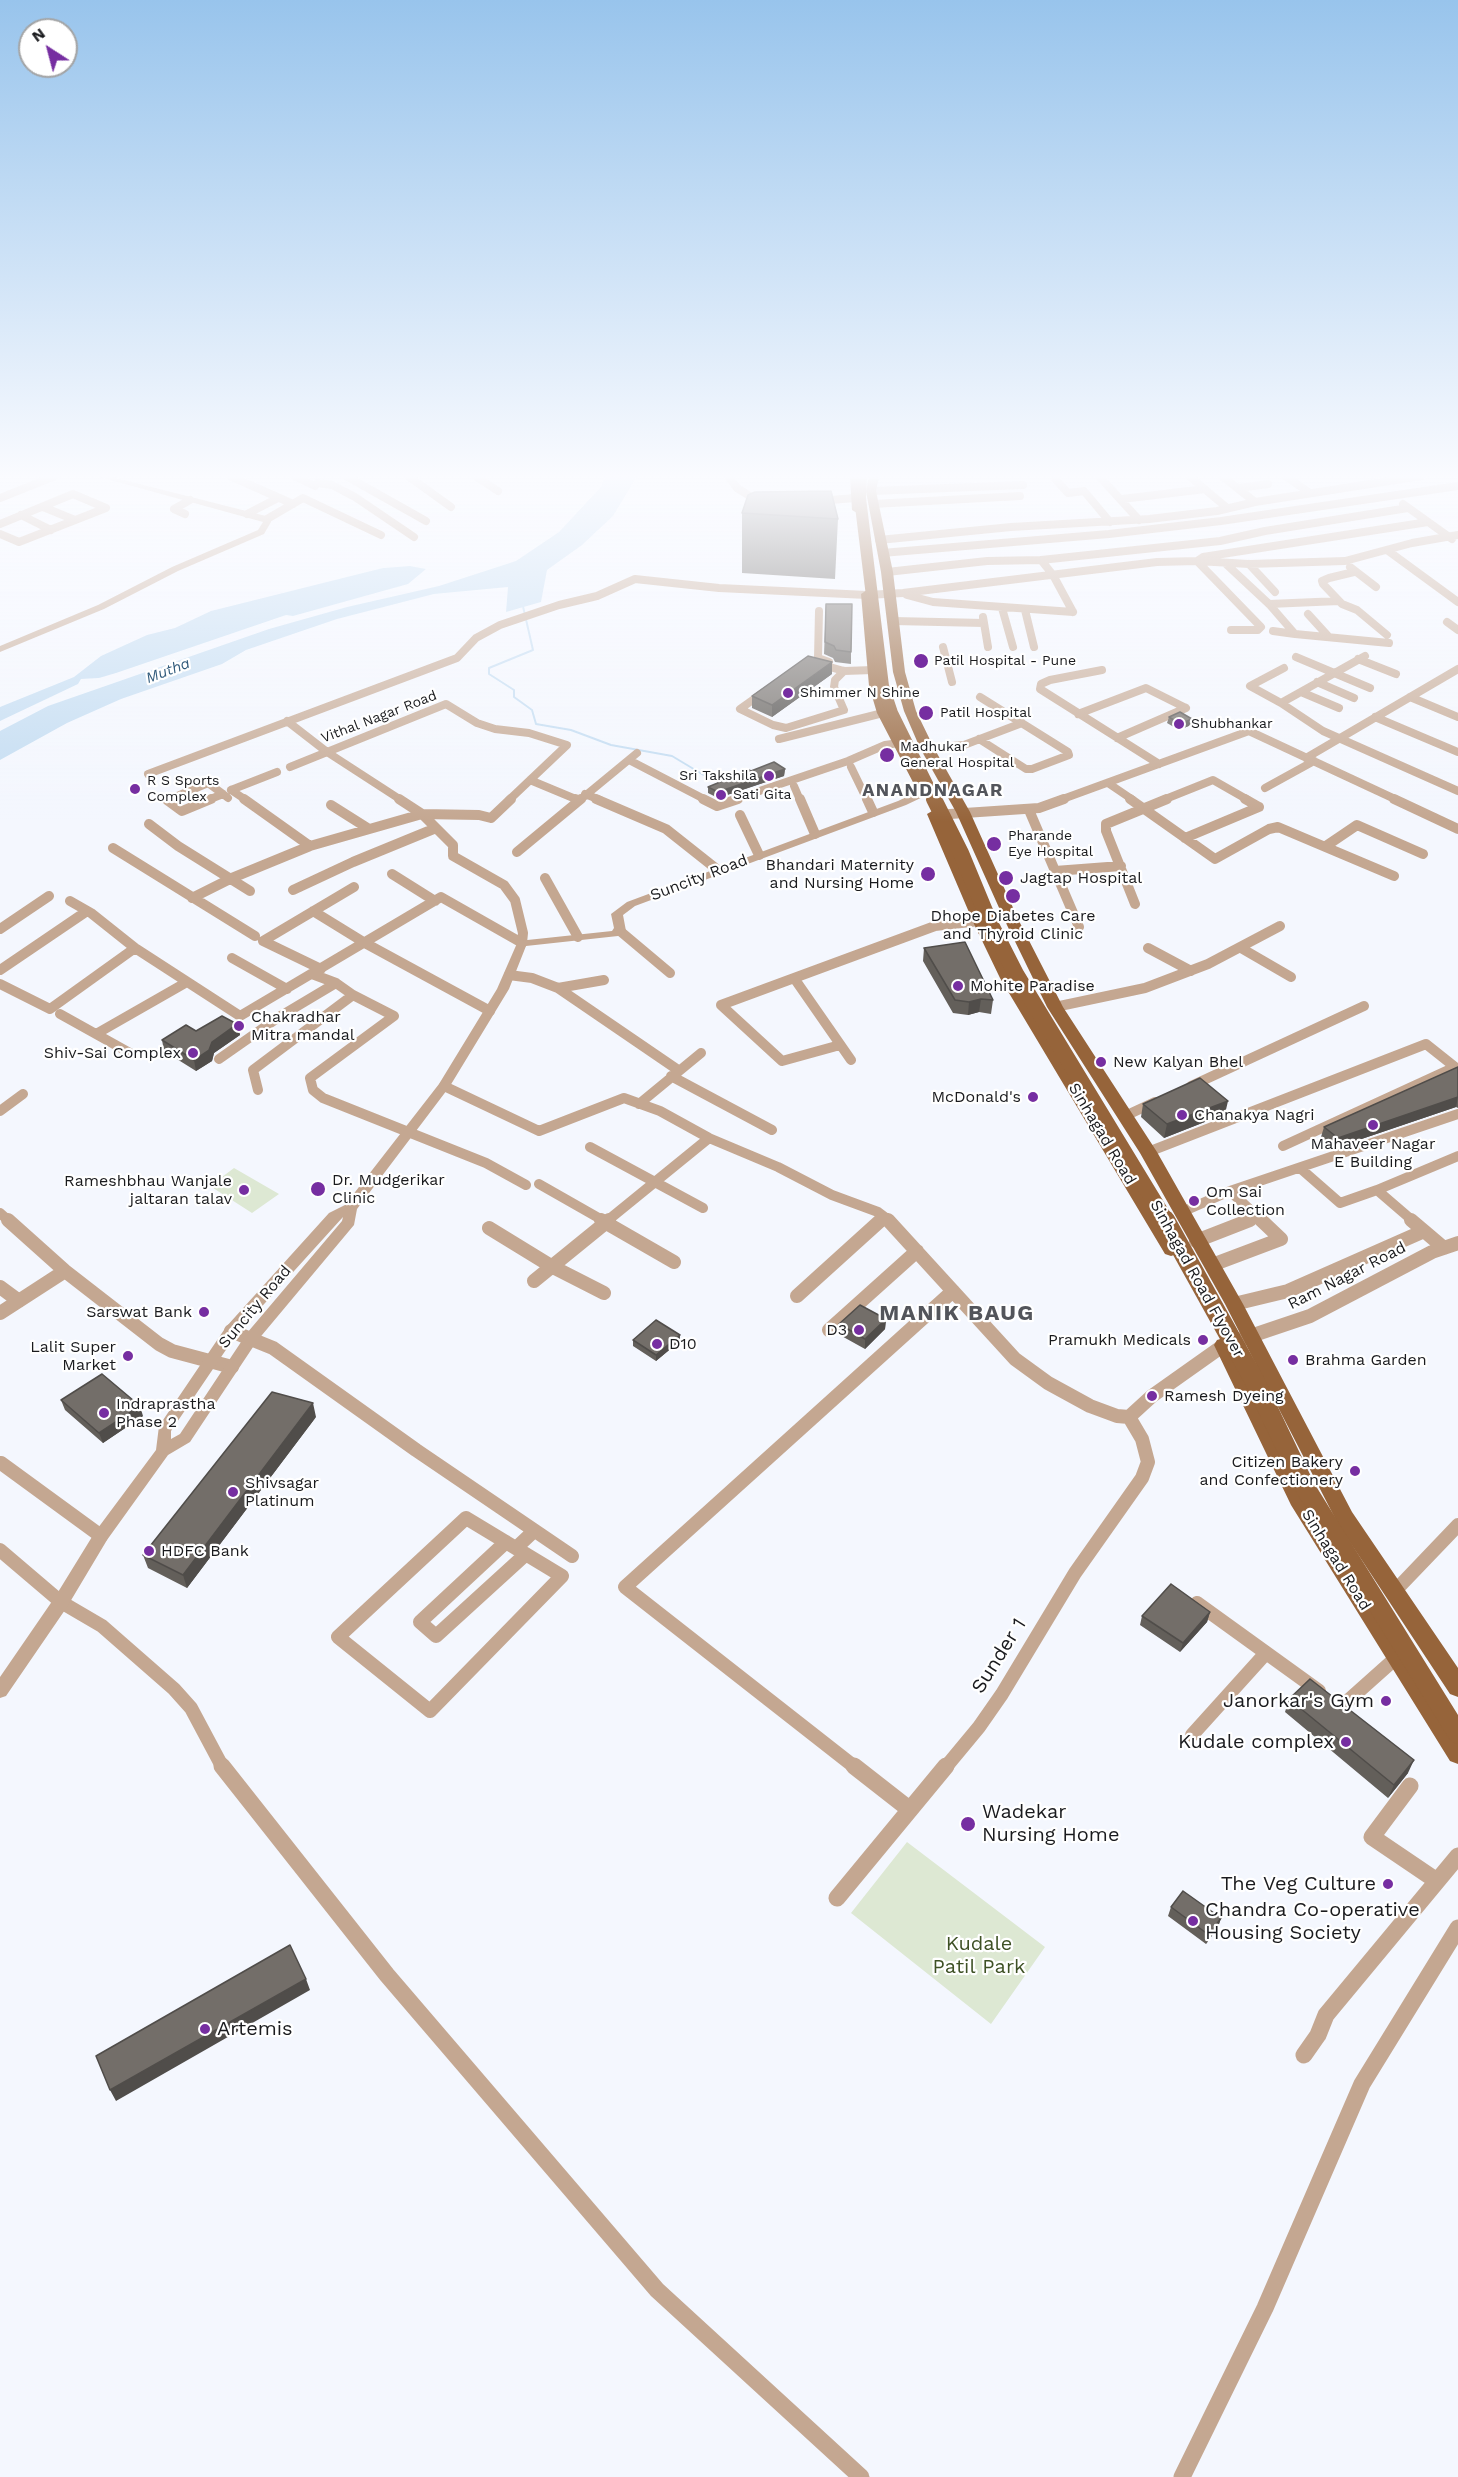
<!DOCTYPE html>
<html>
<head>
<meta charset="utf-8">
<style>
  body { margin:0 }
  #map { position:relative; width:1458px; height:2477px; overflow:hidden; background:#f4f7fe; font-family:"Work Sans",sans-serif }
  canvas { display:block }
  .north { position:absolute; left:18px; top:18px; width:60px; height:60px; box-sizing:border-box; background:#fff; border:2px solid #a3a4a5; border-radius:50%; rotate:324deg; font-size:16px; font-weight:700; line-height:24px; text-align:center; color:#1a1b1e }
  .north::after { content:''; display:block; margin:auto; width:21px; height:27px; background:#762ea1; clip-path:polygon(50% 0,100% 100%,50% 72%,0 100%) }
</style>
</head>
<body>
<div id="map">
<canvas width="1458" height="2477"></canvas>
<div class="north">N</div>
</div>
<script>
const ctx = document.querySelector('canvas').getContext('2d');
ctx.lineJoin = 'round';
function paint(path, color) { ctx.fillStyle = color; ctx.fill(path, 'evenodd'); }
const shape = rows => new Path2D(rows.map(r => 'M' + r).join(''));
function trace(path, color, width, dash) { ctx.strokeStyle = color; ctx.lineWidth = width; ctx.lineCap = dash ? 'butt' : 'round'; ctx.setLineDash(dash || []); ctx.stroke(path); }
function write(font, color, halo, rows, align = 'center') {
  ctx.font = font + ' "Work Sans",sans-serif'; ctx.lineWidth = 4.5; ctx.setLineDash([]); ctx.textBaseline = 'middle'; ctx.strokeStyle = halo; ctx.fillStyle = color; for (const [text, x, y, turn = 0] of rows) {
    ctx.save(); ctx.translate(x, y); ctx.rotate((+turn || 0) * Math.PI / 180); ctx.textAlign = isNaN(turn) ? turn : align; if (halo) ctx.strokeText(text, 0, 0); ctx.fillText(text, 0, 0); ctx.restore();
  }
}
paint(shape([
  [234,1168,279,1194,252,1213,210,1186],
  [907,1842,1045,1947,991,2024,851,1913]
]), '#dde8d3');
paint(shape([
  [606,476,637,476,613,516,582,545,547,570,541,602,506,612,508,587,434,594,337,619,246,650,222,664,121,699,67,723,0,760,0,731,48,706,269,629,347,607,439,586,516,561,559,532,600,488],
  [410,566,426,569,408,584,293,616,286,615,116,673,99,678,81,679,78,684,0,721,0,707,74,677,101,656,147,635,175,628,211,611,383,568]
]), '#c1dbf1');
trace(shape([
  [522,602,533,650,489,668,489,674,514,690,514,697,532,710,536,724,571,730,611,745,672,756,712,780]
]), '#c1dbf1', 2);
trace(shape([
  [230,476,293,504],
  [294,476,315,486],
  [346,476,426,521],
  [408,476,451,507],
  [475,476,498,491],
  [728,476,737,488,761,503],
  [1099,476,1139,520],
  [1189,476,1226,507],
  [1222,476,1255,502],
  [1285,476,1310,493],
  [1056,480,1068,493,1084,491,1110,522],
  [318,483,332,485,355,497,414,537],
  [1238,488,1268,484],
  [871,491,1023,485],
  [0,498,55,476],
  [1122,499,1205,489],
  [818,501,855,498],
  [873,504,1020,496],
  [1403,504,1452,539],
  [43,507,75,520],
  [185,514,174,509,190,500],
  [247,514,278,498],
  [21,515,51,530],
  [267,519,303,498,381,535],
  [0,524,73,494,106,508,19,542,0,534],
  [879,540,1011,527,1149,519,1217,511,1255,502,1421,476],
  [1387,550,1458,602],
  [882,553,1109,534,1221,521,1458,486],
  [1225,563,1269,604,1295,634,1389,643],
  [1249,564,1275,592],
  [1350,567,1376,587],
  [887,572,987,561,1041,560],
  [1354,572,1329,578,1322,581,1323,584,1342,604,1357,610,1387,635],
  [907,595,933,602,1073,612],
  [1269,604,1339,601],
  [1002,608,1013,647],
  [1025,610,1034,647],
  [819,611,818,658,829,662],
  [1073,612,1053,575,1041,560,1220,541,1265,531,1408,508],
  [1308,614,1328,636],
  [983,617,988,647],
  [894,621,984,623],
  [1447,622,1458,630],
  [1231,630,1258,630,1261,627,1197,561,1203,557,1428,522],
  [1273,631,1295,634],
  [943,647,952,682],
  [1365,656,1281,703,1323,731,1458,791],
  [1296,657,1370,688],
  [1358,659,1396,674],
  [819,664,844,671,873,670],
  [1102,670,1050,680,1041,684,1040,689,1159,764],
  [1317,682,1354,698],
  [764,692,740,709,773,725,786,728,844,710,834,687,835,680,844,671],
  [1301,692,1339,708],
  [1410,697,1458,717],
  [1281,703,1250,686,1284,668],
  [1078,714,1146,688,1186,708],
  [1375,717,1458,752],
  [287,721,327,752,401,800],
  [1117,738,1186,708],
  [779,739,883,713],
  [979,739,1026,769,1032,769,1069,755,1068,752,980,697],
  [927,748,964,745,1022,723],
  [1306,758,1458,669],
  [629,760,706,800],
  [290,767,446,704,477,723,495,729,529,733,567,745,509,800],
  [851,767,867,800],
  [148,774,457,658,476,638,500,625,559,605,597,596,635,579,719,588,867,595,903,593,1157,562,1197,561,1249,564,1345,561,1412,543,1458,535],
  [530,780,578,800],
  [1108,783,1133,800],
  [794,786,800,800],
  [1265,788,1314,761],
  [231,790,246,800],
  [231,790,277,772],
  [223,794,228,798],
  [585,794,600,800],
  [168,800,208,783,223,794],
  [208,800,223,794],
  [580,800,637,753],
  [733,800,848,761,885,745,899,743],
  [1060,800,1249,731,1397,800],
  [1163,800,1213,780,1248,800]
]), '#c4a791', 8);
trace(shape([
  [170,799,167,800,182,811,211,799],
  [244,799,310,846],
  [575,799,578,800],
  [596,799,666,829,719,871],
  [703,799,717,806,738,799],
  [800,799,815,834],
  [867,799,873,812],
  [1130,799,1215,859,1269,829,1278,827,1394,876],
  [1245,799,1259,807],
  [1394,799,1458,829],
  [331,805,369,829],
  [1029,810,1079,927],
  [740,815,759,855],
  [935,815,1039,808,1064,799],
  [149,824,178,846,250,891],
  [1185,838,1259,807],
  [1326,846,1357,825,1423,854],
  [113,848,255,936],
  [517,852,581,799],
  [1055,871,1121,866],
  [392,874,435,901],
  [545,878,578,937],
  [293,890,353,862,436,828],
  [192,898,232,878,310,846,422,814,479,815,491,818,511,799],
  [70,901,91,913,135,948,240,1016,441,897,522,943,523,933,515,900,504,885,453,856,453,845,422,814,399,799],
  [1135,904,1106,831,1106,824,1167,799],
  [313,911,365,943,490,1011],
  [0,929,49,896],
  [620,931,670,973],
  [263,941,354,887],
  [263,941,321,969],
  [1148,948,1191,971],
  [1241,948,1291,977],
  [232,958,287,989],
  [0,970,87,911],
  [509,975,532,978,558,988,678,1070],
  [794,978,851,1060],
  [336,983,353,995,394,1016,310,1078,313,1090,323,1098,486,1163,526,1185],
  [0,984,50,1009,135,948],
  [558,988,604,980],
  [1055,1007,1145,988,1208,964,1280,926],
  [60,1014,130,1053],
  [96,1034,187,982],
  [840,1045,782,1061,721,1005,935,926,979,921],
  [219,1059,279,1017,336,983,312,974],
  [671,1076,772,1130],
  [444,1086,539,1131,624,1098,660,1111,709,1138,778,1167,832,1195,878,1212,890,1221],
  [1191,1086,1364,1006],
  [258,1090,253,1070,353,995],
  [639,1104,701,1053],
  [0,1111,23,1094],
  [1125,1116,1155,1102],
  [590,1147,703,1208],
  [1148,1152,1426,1044,1455,1067,1283,1146],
  [1300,1168,1340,1203,1377,1190],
  [539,1184,604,1221],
  [1230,1191,1262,1221],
  [1182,1212,1230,1191,1458,1114],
  [0,1213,9,1221],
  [607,1221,709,1138],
  [879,1221,884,1217],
  [1246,1221,1257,1217],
  [1413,1221,1377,1190,1458,1156]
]), '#c4a791', 10);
trace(shape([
  [8,1220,65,1271,159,1344,172,1351,232,1367],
  [601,1220,674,1262],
  [888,1220,1015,1359,1048,1383,1090,1406,1117,1416,1129,1417,1152,1396,1224,1345,1310,1316,1432,1252,1458,1243],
  [489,1228,551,1266,604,1293],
  [1424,1231,1444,1248],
  [1196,1241,1250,1220],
  [1212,1265,1281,1239,1261,1220],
  [534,1281,609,1220],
  [0,1287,19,1301],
  [797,1296,881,1220],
  [1234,1304,1288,1291,1424,1231,1411,1220],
  [0,1313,65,1271],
  [829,1330,917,1251],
  [231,1331,273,1348,416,1450,572,1556],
  [1,1463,101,1536],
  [466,1518,562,1576,430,1711,338,1637,466,1518],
  [506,1542,420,1622,436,1636,526,1554],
  [516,1548,534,1531],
  [0,1550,61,1602,102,1626,174,1689,191,1708,223,1768],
  [1394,1592,1458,1525],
  [1197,1603,1319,1691],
  [1341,1707,1397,1657],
  [1192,1735,1266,1653],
  [856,1768,625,1587,953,1291],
  [945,1768,979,1727,1002,1694,1075,1573,1142,1478,1148,1462,1142,1439,1129,1417]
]), '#c4a791', 14);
trace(shape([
  [222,1766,387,1975,657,2290,861,2477],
  [854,1766,909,1809],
  [1410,1786,1372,1837,1437,1881],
  [837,1898,946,1766],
  [1304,2055,1318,2035,1326,2015,1458,1856],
  [1182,2477,1265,2308,1362,2084,1458,1928]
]), '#c4a791', 17);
paint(shape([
  [96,476,108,476,270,517,271,522,264,534,178,571,104,609,0,652,0,646,98,605,172,567,258,530,263,522,96,476],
  [950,786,955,789,954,791,927,795,906,805,635,906,623,915,626,931,618,936,526,946,509,989,450,1086,357,1209,354,1225,257,1341,190,1442,168,1455,107,1540,67,1607,6,1696,0,1698,0,1677,55,1597,95,1532,156,1450,159,1426,226,1327,329,1213,345,1205,439,1084,497,989,518,941,612,931,614,928,611,914,627,902,898,801,921,790,950,786],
  [343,1217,342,1221,247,1333,180,1434,171,1439,171,1431,236,1335,343,1217]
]), '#c4a791');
paint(shape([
  [850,476,860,476,861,512,857,513,852,510,850,476],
  [869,476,879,476,876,491,893,572,905,672,916,711,934,748,970,812,1019,921,1063,1007,1157,1152,1243,1304,1352,1512,1458,1668,1458,1697,1450,1694,1338,1524,1225,1304,1140,1153,1047,1007,1005,921,956,812,920,748,904,711,893,672,881,572,866,491,869,476],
  [867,590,873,594,881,686,889,713,930,788,928,791,918,791,916,788,877,713,869,686,861,594,867,590],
  [934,810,941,814,988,924,1016,978,1180,1250,1177,1254,1171,1256,1165,1254,1000,978,974,924,927,814,934,810],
  [1224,1338,1231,1340,1234,1345,1306,1495,1458,1734,1458,1764,1450,1761,1291,1505,1214,1345,1217,1340,1224,1338]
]), '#96643a');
trace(shape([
  [861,476,860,498,883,686,892,713,935,800]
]), '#96643a', 12);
trace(shape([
  [934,799,961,853,990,923,1016,974,1166,1221]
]), '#96643a', 16);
trace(shape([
  [1165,1220,1253,1378,1306,1489,1458,1734]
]), '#96643a', 20);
paint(shape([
  [742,513,838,519,835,579,742,573],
  [826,604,851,652,851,664,835,662,833,658,824,654],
  [832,674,772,717,752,708,752,696],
  [1169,717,1192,719,1191,725,1179,730,1167,723],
  [785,769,784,776,718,798,708,793,708,787,751,771],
  [924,948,993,1000,991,1014,979,1012,968,1015,953,1013,923,961],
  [237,1024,240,1035,214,1053,212,1061,196,1071,164,1051,162,1040,196,1031],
  [1458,1067,1458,1108,1456,1107,1335,1148,1321,1137,1324,1127],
  [1143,1104,1225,1114,1164,1138,1141,1117],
  [886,1319,885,1329,865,1349,838,1334,839,1324],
  [680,1335,680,1341,656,1361,633,1346,633,1340],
  [61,1400,143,1416,103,1443,65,1410],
  [316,1417,187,1588,148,1568,143,1555],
  [1210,1612,1207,1622,1180,1652,1140,1625,1142,1616],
  [1289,1699,1408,1773,1388,1798,1285,1712],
  [1171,1907,1221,1918,1218,1927,1206,1944,1168,1916]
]), '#635f5a');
paint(shape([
  [832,662,832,674,772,717,772,705],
  [1192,719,1191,725,1179,730,1180,724],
  [785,769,784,776,718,798,718,792],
  [981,999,979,1012,968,1015,969,1002],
  [237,1024,240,1035,214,1053,212,1061,196,1071,194,1060,212,1042],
  [1458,1097,1456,1107,1335,1148,1338,1138],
  [1228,1101,1225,1114,1164,1138,1167,1124],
  [886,1319,885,1329,865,1349,865,1339],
  [680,1335,680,1341,656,1361,656,1355],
  [313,1403,316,1417,187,1588,183,1575],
  [140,1406,143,1416,103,1443,99,1433],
  [1210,1612,1207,1622,1180,1652,1183,1643],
  [1414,1760,1408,1773,1388,1798,1394,1785],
  [1221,1918,1218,1927,1206,1944,1209,1935],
  [306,1979,310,1990,116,2101,110,2090]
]), '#504d4a');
const building = shape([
  [831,491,838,519,742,513,748,495,755,492,831,491],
  [826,604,852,604,851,652,836,650,834,646,825,642,826,604],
  [808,656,832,662,772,705,752,696,808,656],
  [1180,712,1192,719,1180,724,1169,717,1180,712],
  [774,762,785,769,718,792,708,787,749,770,751,771,774,762],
  [965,942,993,1000,981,999,969,1002,955,1000,924,948,965,942],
  [222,1016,237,1024,212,1042,209,1050,194,1060,162,1040,186,1025,196,1031,222,1016],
  [1458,1067,1458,1097,1338,1138,1324,1127,1458,1067],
  [1200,1078,1228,1101,1167,1124,1143,1104,1200,1078],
  [860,1305,886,1319,865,1339,839,1324,860,1305],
  [656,1320,680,1335,656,1355,633,1340,656,1320],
  [102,1374,140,1406,99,1433,61,1400,102,1374],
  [272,1392,313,1403,183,1575,143,1555,272,1392],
  [1171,1584,1210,1612,1183,1643,1142,1616,1171,1584],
  [1310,1679,1414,1760,1394,1785,1289,1699,1310,1679],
  [1183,1891,1221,1918,1209,1935,1171,1907,1183,1891],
  [290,1945,306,1979,110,2090,96,2056,290,1945]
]);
paint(building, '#736e69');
trace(building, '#504d4a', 1.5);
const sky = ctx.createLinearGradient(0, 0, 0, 822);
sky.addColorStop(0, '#98c4ec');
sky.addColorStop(0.58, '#fafbff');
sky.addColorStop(1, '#fafbff00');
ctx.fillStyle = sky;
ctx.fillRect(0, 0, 1458, 822);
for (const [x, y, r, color] of [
  [921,661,8,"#762ea1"],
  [788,693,6,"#762ea1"],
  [926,713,8,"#762ea1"],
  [1179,724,6,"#762ea1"],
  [887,755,8,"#762ea1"],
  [769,776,6,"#762ea1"],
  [135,789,6,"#762ea1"],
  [721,795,6,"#762ea1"],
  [994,844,8,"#762ea1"],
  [928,874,8,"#762ea1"],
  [1006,878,8,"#762ea1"],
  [1013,896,8,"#762ea1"],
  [958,986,6,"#762ea1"],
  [239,1026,6,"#762ea1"],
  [193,1053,6,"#762ea1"],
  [1101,1062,6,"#762ea1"],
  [1033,1097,6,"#762ea1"],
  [1182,1115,6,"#762ea1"],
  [1373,1125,6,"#762ea1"],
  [318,1189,8,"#762ea1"],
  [244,1190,6,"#762ea1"],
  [1194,1201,6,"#762ea1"],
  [204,1312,6,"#762ea1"],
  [859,1330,6,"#762ea1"],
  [1203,1340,6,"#762ea1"],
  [657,1344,6,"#762ea1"],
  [128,1356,6,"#762ea1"],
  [1293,1360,6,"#762ea1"],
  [1152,1396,6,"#762ea1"],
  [104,1413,6,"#762ea1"],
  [1355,1471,6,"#762ea1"],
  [233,1492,6,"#762ea1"],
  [149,1551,6,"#762ea1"],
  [1386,1701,6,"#762ea1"],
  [1346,1742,6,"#762ea1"],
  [968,1824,8,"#762ea1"],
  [1388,1884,6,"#762ea1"],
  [1193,1921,6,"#762ea1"],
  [205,2029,6,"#762ea1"]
]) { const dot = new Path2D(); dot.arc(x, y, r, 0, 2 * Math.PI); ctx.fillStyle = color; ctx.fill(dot); trace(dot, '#fff', 2); }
write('14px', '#1a1b1e', '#fff', [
  ["Patil Hospital - Pune",934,661],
  ["Shimmer N Shine",800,693],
  ["Patil Hospital",940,713],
  ["Shubhankar",1191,724],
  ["Madhukar",900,747],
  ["General Hospital",900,763],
  ["Sri Takshila",757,776,"right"],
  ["R S Sports",147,781],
  ["Complex",147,797],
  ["Sati Gita",733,795],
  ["Pharande",1008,836],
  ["Eye Hospital",1008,852]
], 'left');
write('14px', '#1a1b1e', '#fff', [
  ["Vithal Nagar Road",379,717,-21]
]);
write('italic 15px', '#305a7b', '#fff', [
  ["Mutha",168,671,-21]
]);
write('16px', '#1a1b1e', '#fff', [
  ["Bhandari Maternity",914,865,"right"],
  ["and Nursing Home",914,883,"right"],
  ["Jagtap Hospital",1020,878],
  ["Dhope Diabetes Care",1013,916,"center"],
  ["and Thyroid Clinic",1013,934,"center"],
  ["Mohite Paradise",970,986],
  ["Chakradhar",251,1017],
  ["Mitra mandal",251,1035],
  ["Shiv-Sai Complex",181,1053,"right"],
  ["New Kalyan Bhel",1113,1062],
  ["McDonald's",1021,1097,"right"],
  ["Chanakya Nagri",1194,1115],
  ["Mahaveer Nagar",1373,1144,"center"],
  ["E Building",1373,1162,"center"],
  ["Dr. Mudgerikar",332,1180],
  ["Clinic",332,1198],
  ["Rameshbhau Wanjale",232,1181,"right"],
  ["jaltaran talav",232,1199,"right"],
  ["Om Sai",1206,1192],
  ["Collection",1206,1210],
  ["Sarswat Bank",192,1312,"right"],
  ["D3",847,1330,"right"],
  ["Pramukh Medicals",1191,1340,"right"],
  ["D10",669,1344],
  ["Lalit Super",116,1347,"right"],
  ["Market",116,1365,"right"],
  ["Brahma Garden",1305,1360],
  ["Ramesh Dyeing",1164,1396],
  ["Indraprastha",116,1404],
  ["Phase 2",116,1422],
  ["Citizen Bakery",1343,1462,"right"],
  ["and Confectionery",1343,1480,"right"],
  ["Shivsagar",245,1483],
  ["Platinum",245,1501],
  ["HDFC Bank",161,1551]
], 'left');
write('16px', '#1a1b1e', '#fff', [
  ["Suncity Road",699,878,-21],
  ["Sinhagad Road",1102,1134,59],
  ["Ram Nagar Road",1347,1276,-27],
  ["Sinhagad Road Flyover",1197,1279,61],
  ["Suncity Road",255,1307,-50],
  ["Sinhagad Road",1336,1560,58]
]);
ctx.letterSpacing = '1.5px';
write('bold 18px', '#53555b', '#fff', [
  ["ANANDNAGAR",933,791]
]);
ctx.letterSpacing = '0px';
write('20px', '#1a1b1e', '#fff', [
  ["Sunder 1",999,1656,-58]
]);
write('20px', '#1a1b1e', '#fff', [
  ["Janorkar's Gym",1374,1701],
  ["Kudale complex",1334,1742],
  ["Wadekar",982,1812,"left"],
  ["Nursing Home",982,1835,"left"],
  ["The Veg Culture",1376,1884],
  ["Chandra Co-operative",1205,1910,"left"],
  ["Housing Society",1205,1933,"left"],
  ["Artemis",217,2029,"left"]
], 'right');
write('20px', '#3e5125', '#fff', [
  ["Kudale",979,1944],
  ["Patil Park",979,1967]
]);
ctx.letterSpacing = '1.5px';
write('bold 22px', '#53555b', '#fff', [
  ["MANIK BAUG",957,1314]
]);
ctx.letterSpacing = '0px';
</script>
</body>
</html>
